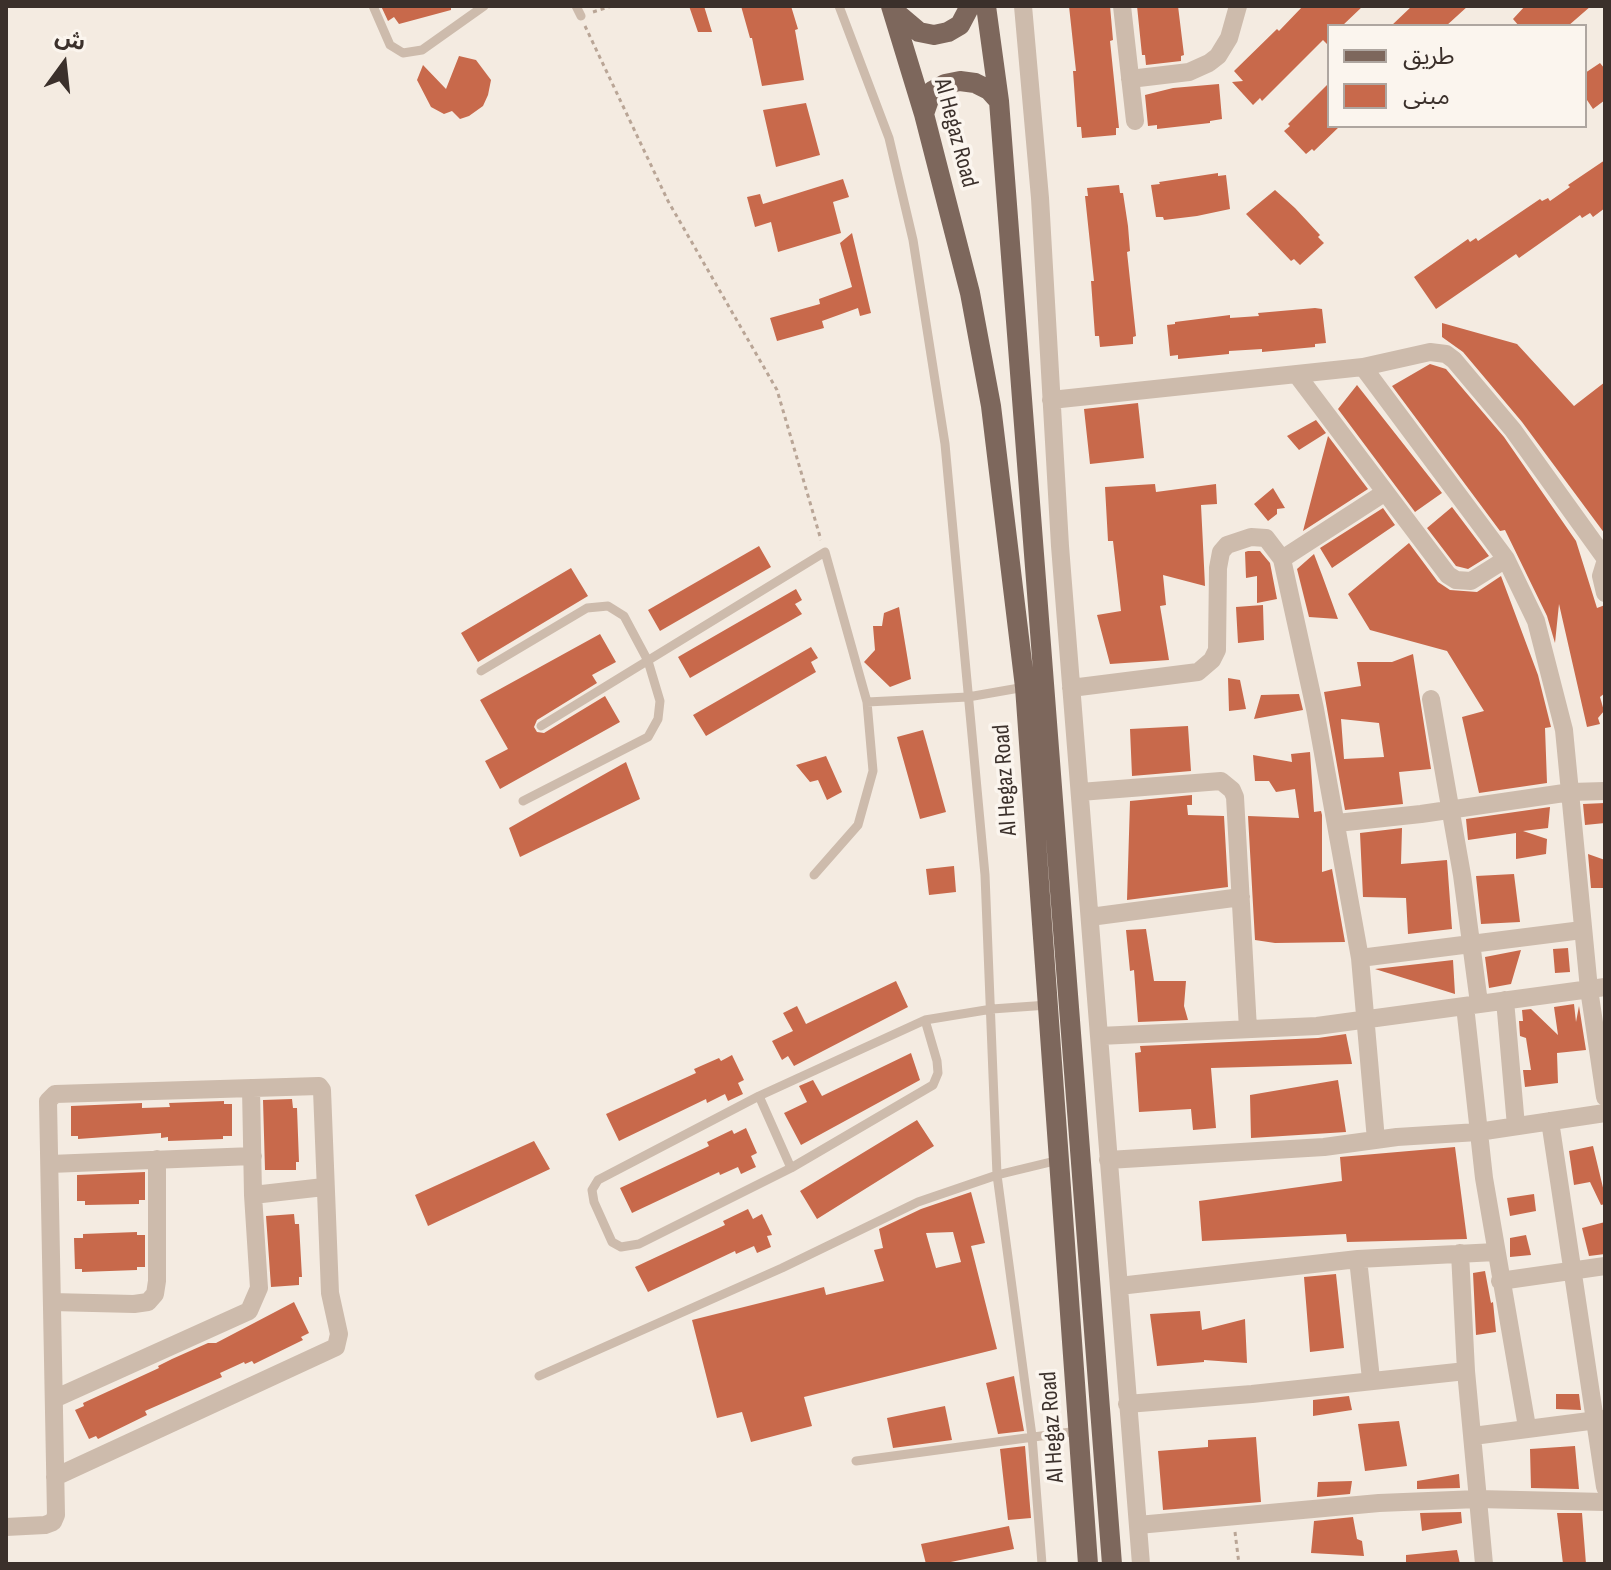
<!DOCTYPE html>
<html>
<head>
<meta charset="utf-8">
<style>
  body { margin:0 }
  #map { position:relative; width:1611px; height:1570px; overflow:hidden; background:#f4ebe1; font-family:"Sofia Sans Condensed","Noto Sans Arabic",sans-serif }
  canvas { display:block }
  .frame { position:absolute; inset:0; border:8px solid #3b302b; pointer-events:none }
  .legend { position:absolute; left:1327px; top:24px; width:260px; height:104px; box-sizing:border-box; background:#fbf5ee; border:2px solid #aea6a0; margin:0; padding:10px 14px; list-style:none; font-size:24px; color:#3b302b }
  .legend li { display:flex; align-items:center; gap:16px; height:40px }
  .legend b { width:40px; border:2px solid #aea6a0 }
  .north { position:absolute; left:24px; top:24px; width:80px; height:80px; -webkit-text-stroke:6px #fbf5ee; paint-order:stroke; rotate:15deg; font-size:22px; font-weight:700; line-height:32px; text-align:center; color:#3b302b }
  .north::after { content:''; display:block; margin:auto; width:28px; height:36px; background:#3b302b; clip-path:polygon(50% 0,100% 100%,50% 72%,0 100%) }
</style>
</head>
<body>
<div id="map">
<canvas width="1611" height="1570"></canvas>
<div class="frame"></div>
<ul class="legend">
<li><b style="height:10px;background:#7d675c"></b>طريق</li>
<li><b style="height:22px;background:#c8694b"></b>مبنى</li>
</ul>
<div class="north">ش</div>
</div>
<script>
const ctx = document.querySelector('canvas').getContext('2d');
ctx.lineJoin = 'round';
function paint(path, color) { ctx.fillStyle = color; ctx.fill(path, 'evenodd'); }
const shape = rows => new Path2D(rows.map(r => 'M' + r).join(''));
function trace(path, color, width, dash) { ctx.strokeStyle = color; ctx.lineWidth = width; ctx.lineCap = dash ? 'butt' : 'round'; ctx.setLineDash(dash || []); ctx.stroke(path); }
function write(font, color, halo, rows, align = 'center') {
  ctx.font = font + ' "Sofia Sans Condensed",sans-serif'; ctx.lineWidth = 7; ctx.setLineDash([]); ctx.textBaseline = 'middle'; ctx.strokeStyle = halo; ctx.fillStyle = color; for (const [text, x, y, turn = 0] of rows) {
    ctx.save(); ctx.translate(x, y); ctx.rotate((+turn || 0) * Math.PI / 180); ctx.textAlign = isNaN(turn) ? turn : align; if (halo) ctx.strokeText(text, 0, 0); ctx.fillText(text, 0, 0); ctx.restore();
  }
}
paint(shape([
  [381,6,451,6,451,10,399,24,394,17,388,21],
  [689,6,704,6,712,32,698,32],
  [741,6,791,6,798,29,795,30,804,80,762,86,752,38,750,38],
  [1069,6,1110,6,1113,40,1110,41,1119,128,1116,128,1116,135,1082,138,1081,127,1077,127,1073,71,1076,71],
  [1137,6,1178,6,1184,55,1181,56,1181,61,1146,65,1145,55,1142,55],
  [1303,6,1363,6,1342,26,1329,26,1329,46,1323,40,1262,101,1260,98,1253,105,1232,82,1243,81,1234,71,1277,29,1279,31],
  [1412,6,1468,6,1446,26,1391,26],
  [1525,6,1591,6,1568,26,1519,26,1513,19],
  [459,56,476,60,491,80,488,95,483,106,469,116,460,119,452,111,444,114,431,107,417,80,423,65,446,89],
  [1600,63,1605,69,1605,100,1593,109,1585,97,1585,73],
  [1329,83,1329,126,1340,126,1314,151,1312,149,1306,154,1284,131,1290,126,1288,124],
  [1219,84,1222,119,1210,121,1210,123,1157,129,1157,125,1148,126,1145,95,1173,88],
  [806,103,820,155,776,167,763,110],
  [1605,160,1605,208,1593,217,1590,213,1582,218,1580,215,1519,258,1516,254,1436,309,1414,277,1468,239,1470,242,1476,238,1478,241,1540,199,1542,201,1548,198,1550,201,1570,187,1568,185],
  [1218,173,1218,176,1226,175,1230,209,1197,216,1164,220,1163,217,1156,217,1151,185,1160,184,1159,182],
  [843,179,849,197,833,202,841,233,778,252,771,222,755,227,747,197,760,194,763,204],
  [1119,185,1120,193,1123,193,1128,226,1130,251,1127,252,1136,336,1133,337,1133,344,1100,347,1099,336,1095,336,1091,281,1094,281,1085,196,1088,196,1087,188],
  [1275,190,1295,208,1320,235,1318,237,1324,243,1300,265,1294,259,1291,261,1246,214],
  [852,233,871,313,860,316,858,308,822,321,824,328,777,341,770,318,820,304,819,299,852,287,840,243],
  [1315,308,1322,309,1326,343,1315,344,1315,347,1262,352,1262,349,1229,351,1229,354,1178,359,1178,355,1170,356,1167,325,1175,324,1175,322,1230,315,1230,318,1259,316,1258,313],
  [1442,323,1517,344,1574,406,1605,382,1605,534,1522,422,1463,352,1442,337],
  [1430,364,1446,369,1504,437,1576,541,1597,608,1605,605,1605,693,1600,697,1604,711,1598,718,1600,724,1587,727,1559,604,1555,643,1547,616,1505,530,1500,531,1392,386],
  [1357,385,1442,493,1415,512,1338,409],
  [1138,403,1144,458,1090,464,1084,409],
  [1316,420,1326,433,1299,450,1287,436],
  [1328,436,1368,489,1303,531,1320,466],
  [1155,484,1156,492,1216,484,1217,504,1201,505,1205,586,1163,575,1166,605,1160,606,1169,660,1110,664,1097,615,1121,611,1113,541,1108,541,1105,487],
  [1273,488,1285,508,1277,509,1277,514,1268,521,1254,504],
  [1452,507,1489,556,1468,569,1456,566,1427,528],
  [1383,508,1395,525,1332,568,1320,548],
  [1409,543,1438,582,1450,590,1477,592,1501,576,1538,675,1551,727,1545,728,1547,783,1479,793,1462,717,1484,711,1447,651,1370,630,1348,594],
  [759,546,771,567,660,631,648,610],
  [1248,551,1260,551,1270,563,1277,599,1257,603,1257,576,1246,578,1245,552],
  [1314,554,1322,575,1338,619,1309,617,1297,569],
  [571,568,588,596,478,662,461,633],
  [796,589,802,600,795,604,802,614,690,678,678,657],
  [1263,605,1264,640,1238,643,1236,607],
  [899,607,911,679,890,687,864,662,875,650,873,626,882,626,884,613],
  [600,634,616,662,592,675,597,683,537,720,534,727,537,732,544,733,605,696,620,722,500,789,485,761,508,749,480,700],
  [811,647,818,658,811,662,816,672,706,736,693,715],
  [1413,654,1431,769,1399,772,1403,804,1345,810,1324,692,1361,686,1357,662,1392,662],
  [1341,719,1379,723,1384,757,1344,759],
  [1228,678,1240,680,1246,709,1229,711],
  [1299,694,1303,710,1254,719,1261,695],
  [1188,726,1191,771,1132,776,1130,729],
  [923,730,946,812,920,819,897,737],
  [1310,752,1314,812,1321,811,1322,815,1322,872,1332,869,1345,942,1275,943,1255,940,1248,816,1299,818,1295,789,1276,792,1269,781,1255,781,1253,755,1292,762,1291,754],
  [826,756,842,792,827,800,818,780,810,782,796,765],
  [626,762,640,799,520,857,509,828],
  [1192,795,1192,805,1187,805,1188,815,1224,816,1228,887,1127,900,1130,801],
  [1605,803,1605,823,1585,825,1583,804],
  [1550,807,1548,828,1523,831,1547,839,1546,854,1516,859,1516,833,1468,840,1466,819],
  [1402,828,1401,864,1447,860,1452,929,1408,934,1406,898,1363,897,1360,833],
  [1588,854,1605,860,1605,888,1591,888],
  [954,866,956,892,929,895,926,869],
  [1514,874,1520,922,1481,924,1476,876],
  [1146,929,1154,981,1186,981,1184,1006,1188,1020,1138,1022,1134,970,1130,971,1126,930],
  [1568,948,1570,972,1555,973,1553,949],
  [1521,950,1511,984,1489,988,1485,957],
  [1453,960,1455,994,1375,969],
  [896,981,908,1007,794,1066,788,1056,782,1060,772,1041,793,1031,783,1013,797,1006,806,1024],
  [1574,1004,1576,1022,1579,1006,1586,1050,1557,1053,1558,1083,1525,1087,1523,1070,1531,1070,1526,1038,1520,1036,1519,1021,1523,1021,1522,1010,1531,1009,1558,1035,1554,1007],
  [1346,1034,1352,1064,1211,1068,1216,1128,1193,1130,1191,1109,1139,1112,1135,1053,1141,1052,1140,1046,1318,1038],
  [911,1053,920,1080,801,1145,784,1113,807,1102,799,1086,813,1080,822,1096],
  [732,1055,744,1080,738,1083,743,1094,728,1101,725,1094,707,1103,706,1099,619,1141,606,1114,696,1073,694,1069,719,1058,721,1061],
  [1338,1080,1346,1132,1251,1138,1250,1095],
  [292,1099,293,1108,297,1108,299,1162,296,1162,296,1170,265,1170,263,1100],
  [224,1101,224,1104,232,1104,232,1136,223,1136,223,1139,168,1141,168,1137,161,1138,161,1133,78,1139,78,1136,71,1136,71,1106,142,1103,142,1108,170,1107,169,1103],
  [917,1120,934,1146,817,1219,800,1191],
  [746,1128,757,1153,751,1156,756,1167,741,1174,738,1167,720,1175,719,1172,632,1213,620,1188,709,1146,707,1142,732,1130,734,1134],
  [534,1141,550,1169,428,1226,415,1195],
  [1593,1146,1605,1196,1605,1204,1601,1205,1590,1182,1574,1185,1569,1151],
  [1455,1147,1467,1239,1347,1242,1346,1234,1202,1241,1199,1201,1342,1181,1340,1157],
  [145,1172,145,1200,139,1200,139,1204,85,1205,85,1201,77,1201,77,1175],
  [971,1192,985,1243,971,1246,997,1349,804,1397,812,1426,751,1442,742,1412,717,1418,692,1320,824,1287,826,1295,884,1281,874,1250,883,1248,879,1229,921,1209],
  [953,1232,961,1262,936,1268,926,1233],
  [1534,1194,1536,1211,1510,1216,1507,1198],
  [748,1209,753,1219,762,1214,772,1235,767,1236,771,1247,757,1253,754,1246,736,1254,735,1251,648,1292,635,1267,725,1225,723,1221],
  [294,1214,295,1224,299,1224,302,1277,299,1277,299,1285,271,1287,266,1216],
  [1605,1222,1605,1254,1589,1256,1582,1228],
  [137,1232,137,1235,145,1235,145,1267,137,1267,137,1270,82,1272,82,1269,75,1269,74,1238,83,1238,83,1234],
  [1526,1235,1531,1255,1510,1257,1510,1238],
  [1485,1271,1491,1303,1493,1302,1496,1332,1476,1335,1473,1273],
  [1336,1274,1344,1348,1310,1352,1304,1277],
  [294,1302,309,1333,301,1337,303,1340,254,1364,252,1361,245,1364,244,1362,220,1373,222,1377,145,1411,147,1415,98,1439,96,1436,89,1439,75,1410,84,1406,83,1403,159,1368,158,1366,172,1359,208,1343,216,1343],
  [1200,1311,1202,1330,1245,1319,1247,1363,1204,1360,1204,1362,1157,1366,1150,1314],
  [1014,1376,1024,1431,998,1434,986,1383],
  [1556,1394,1579,1394,1581,1410,1556,1409],
  [1349,1396,1352,1410,1313,1416,1313,1400],
  [945,1406,952,1440,893,1448,887,1418],
  [1399,1421,1407,1466,1365,1471,1358,1424],
  [1256,1437,1261,1502,1163,1510,1158,1451,1208,1447,1208,1440],
  [1025,1446,1031,1518,1008,1520,1000,1449],
  [1575,1446,1579,1489,1531,1488,1530,1449],
  [1459,1474,1460,1488,1417,1489,1417,1481],
  [1352,1481,1350,1494,1317,1497,1318,1482],
  [1461,1512,1462,1523,1422,1531,1420,1513],
  [1557,1513,1582,1513,1586,1564,1563,1564],
  [1353,1517,1357,1539,1362,1541,1364,1556,1311,1553,1314,1521],
  [1009,1526,1014,1549,941,1564,926,1564,921,1544],
  [1457,1550,1460,1564,1406,1564,1406,1555]
]), '#c8694b');
trace(shape([
  [593,12,612,6],
  [585,26,668,201,777,390,821,540],
  [1235,1532,1239,1564]
]), '#b9a596', 3, [4, 4]);
trace(shape([
  [373,6,390,45,403,53,422,50,484,6],
  [576,6,581,16],
  [839,6,889,138,913,240,945,444,985,875,997,1175,1032,1436,1042,1564],
  [481,671,587,608,608,606,624,616,648,661,660,701,658,719,648,737,523,801],
  [541,726,825,552,867,702,968,697,1025,687],
  [814,875,858,825,873,771,867,702],
  [925,1020,937,1061,938,1073,933,1085,791,1168,639,1244,621,1247,612,1242,594,1202,592,1190,598,1180,759,1096,925,1020,992,1009,1048,1005],
  [759,1096,791,1168],
  [539,1376,782,1268,918,1202,997,1175,1059,1160],
  [856,1461,1078,1431]
]), '#cdbbac', 9);
trace(shape([
  [1023,6,1040,198,1060,546,1141,1564],
  [1122,6,1135,121],
  [1130,79,1189,72,1209,63,1218,56,1229,38,1238,6],
  [1363,367,1430,352,1446,354,1454,360,1513,430,1605,558],
  [1297,375,1448,575,1456,580,1471,581,1506,559],
  [1051,400,1363,367,1506,559,1536,621,1564,730,1589,989,1605,1097],
  [1282,559,1315,709,1360,958,1376,1140],
  [1605,563,1601,576,1605,593],
  [1071,688,1198,672,1212,660,1217,650,1218,568,1221,552,1227,545,1251,537,1266,538,1282,559,1384,493],
  [1431,699,1462,875,1479,1003],
  [1080,792,1221,781,1232,790,1235,797,1248,1029],
  [1337,823,1421,814,1571,792,1605,791],
  [1090,917,1241,897],
  [1360,958,1582,930],
  [1505,1000,1516,1126],
  [1465,1006,1484,1178,1527,1427],
  [1099,1036,1317,1026,1605,987],
  [1550,1121,1605,1487],
  [1108,1160,1324,1147,1397,1137,1478,1132,1605,1113],
  [50,1164,253,1156],
  [253,1195,324,1187],
  [1358,1259,1371,1379],
  [1500,1281,1605,1266],
  [1119,1286,1358,1259,1496,1252],
  [52,1302,134,1304,148,1302,155,1294,157,1281,157,1159],
  [1466,1371,1484,1564],
  [54,1399,249,1311,259,1288,253,1195,251,1088],
  [1127,1404,1252,1394,1466,1371,1460,1253],
  [1473,1436,1605,1419],
  [1138,1525,1379,1503,1478,1499,1605,1502],
  [6,1527,45,1525,53,1522,56,1515,48,1101,55,1094,319,1086,322,1090,330,1293,339,1334,336,1347,55,1477]
]), '#cdbbac', 18);
trace(shape([
  [891,6,924,114,970,293,991,406,1025,687,1088,1564],
  [986,6,999,101,1112,1564],
  [893,10,919,32,934,35,948,32,960,25,970,6],
  [924,114,932,91,945,84,960,81,975,83,989,90,999,101]
]), '#7d675c', 20);
write('24px', '#3b302b', '#fbf5ee', [
  ["Al Hegaz Road",955,133,75],
  ["Al Hegaz Road",1006,780,-94],
  ["Al Hegaz Road",1053,1427,-94]
]);
</script>
</body>
</html>
